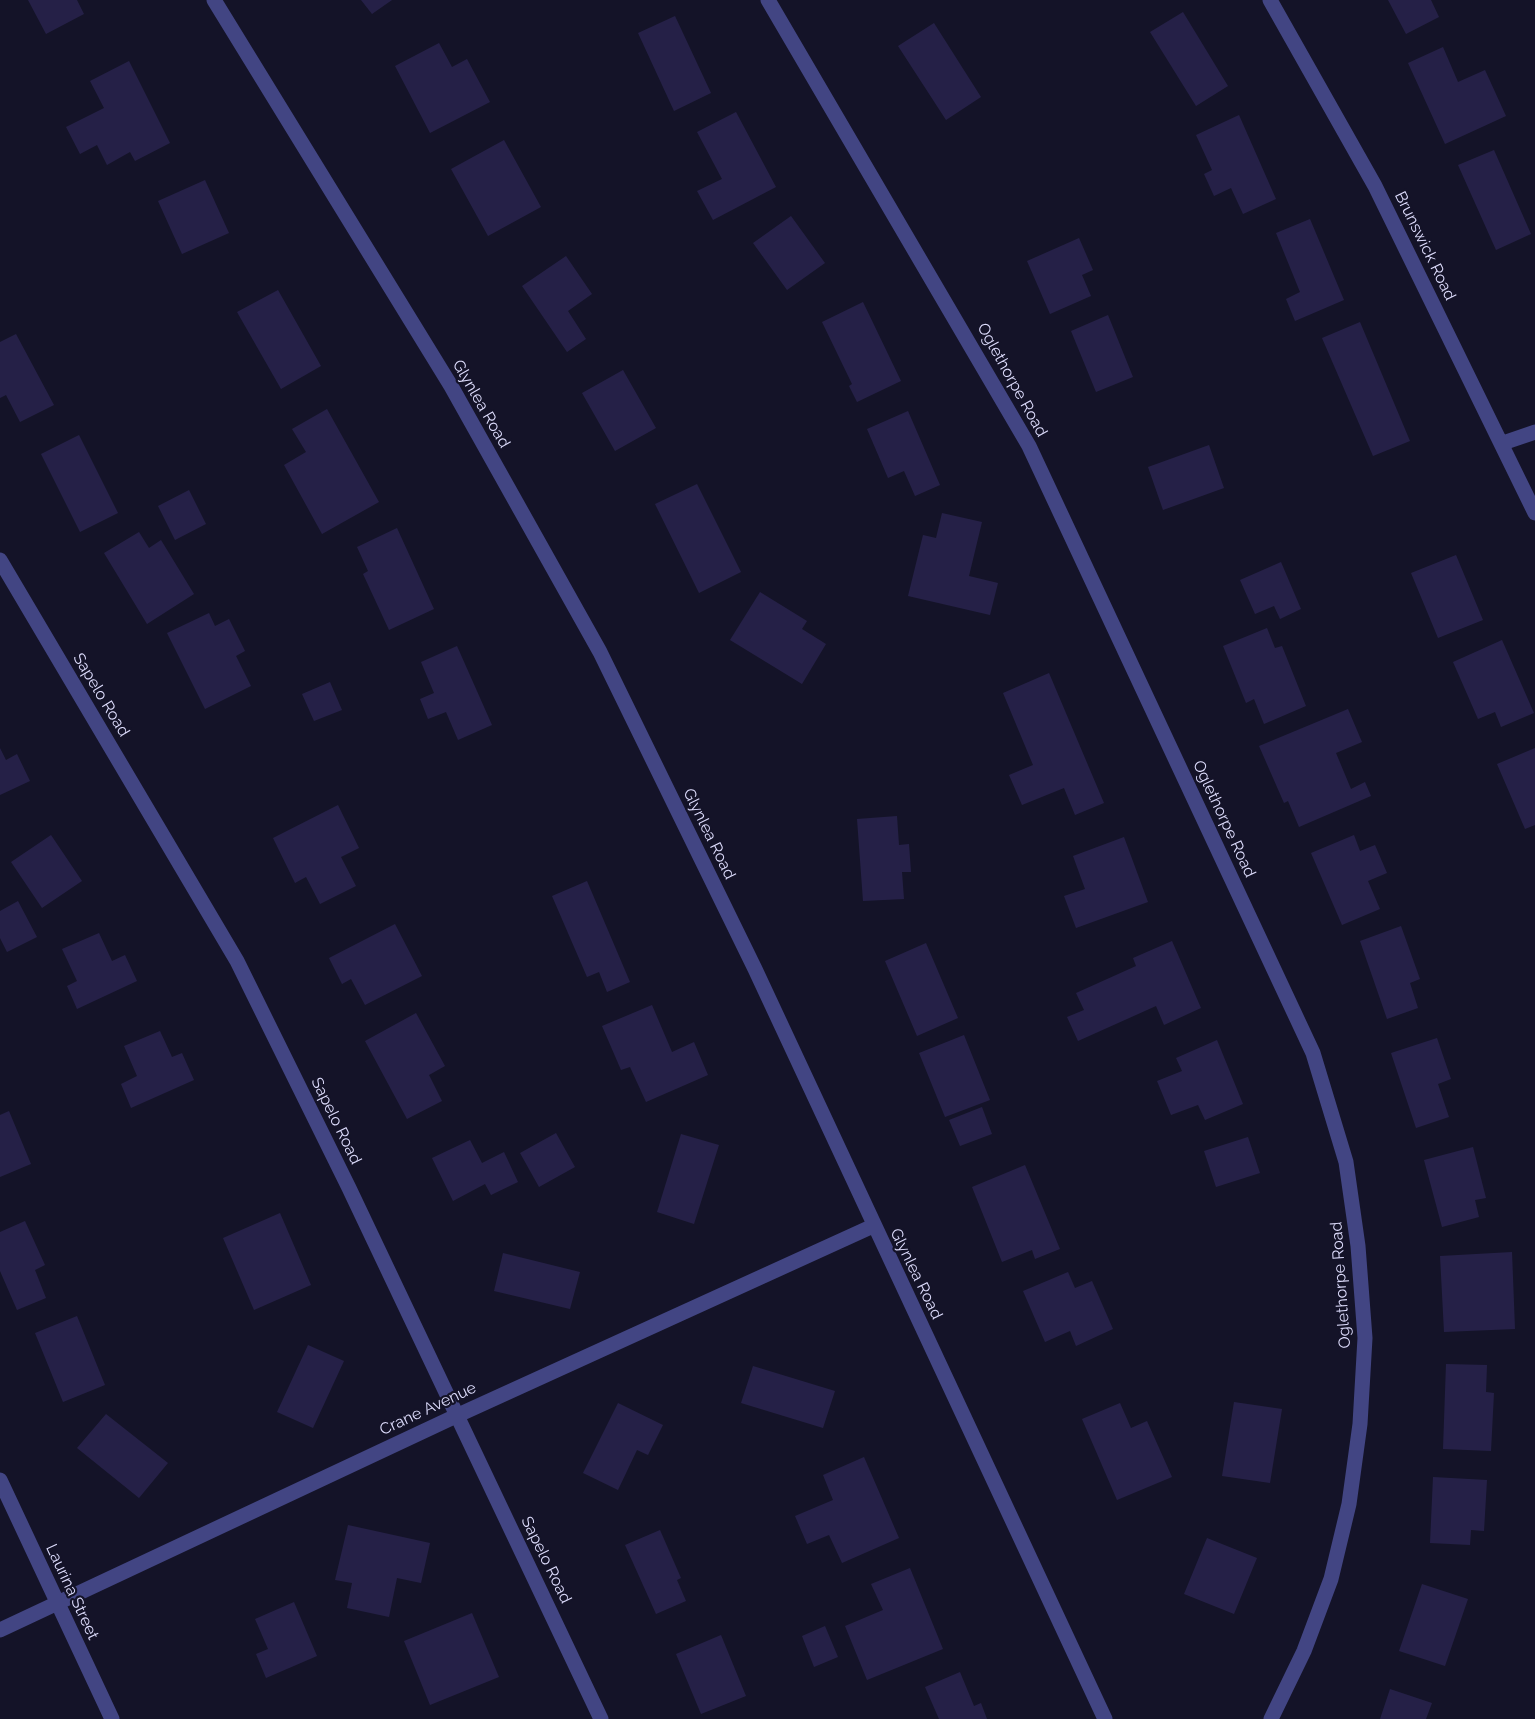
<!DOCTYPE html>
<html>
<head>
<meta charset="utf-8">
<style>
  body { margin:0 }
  canvas { display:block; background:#141328 }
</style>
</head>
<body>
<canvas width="1535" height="1719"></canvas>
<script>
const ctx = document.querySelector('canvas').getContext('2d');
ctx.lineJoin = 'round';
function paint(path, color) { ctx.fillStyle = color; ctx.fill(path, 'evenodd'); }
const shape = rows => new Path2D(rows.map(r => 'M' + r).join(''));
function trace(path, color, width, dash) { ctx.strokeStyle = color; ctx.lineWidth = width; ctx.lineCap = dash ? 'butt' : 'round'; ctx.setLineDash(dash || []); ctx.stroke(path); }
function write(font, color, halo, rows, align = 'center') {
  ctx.font = font + ' Raleway,sans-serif'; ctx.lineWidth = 4.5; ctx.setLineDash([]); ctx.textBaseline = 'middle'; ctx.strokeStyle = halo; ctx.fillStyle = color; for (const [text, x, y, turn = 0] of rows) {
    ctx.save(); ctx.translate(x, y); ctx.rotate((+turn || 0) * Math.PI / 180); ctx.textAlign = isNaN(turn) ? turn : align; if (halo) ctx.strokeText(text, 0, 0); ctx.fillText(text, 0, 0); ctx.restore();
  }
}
paint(shape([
  [28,0,77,0,84,14,46,34],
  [361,0,392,0,372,14],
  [1388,0,1431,0,1439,17,1406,34],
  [1183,12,1228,86,1196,106,1150,32],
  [675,16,711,93,674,111,638,33],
  [934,23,981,97,946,120,898,46],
  [439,43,452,67,467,59,490,102,430,133,395,66],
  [1443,47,1458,82,1485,70,1506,116,1445,144,1408,63],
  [129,61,170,143,135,161,130,152,107,165,97,145,80,154,66,127,104,108,90,81],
  [736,112,776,187,713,220,697,191,722,179,697,132],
  [1239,115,1276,199,1243,214,1231,188,1214,196,1204,174,1212,170,1196,135],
  [504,140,541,207,488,236,451,169],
  [1494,150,1531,234,1496,250,1458,165],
  [205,180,229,233,182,254,158,201],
  [791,216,825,263,787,290,753,243],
  [1310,219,1344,300,1295,321,1286,299,1300,292,1276,233],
  [1079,238,1093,270,1082,275,1091,296,1050,314,1027,261],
  [566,256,592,294,568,311,586,339,567,352,522,286],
  [278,290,321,366,281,389,237,312],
  [863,302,901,381,857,402,849,386,852,384,822,322],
  [1108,315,1133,377,1096,392,1071,331],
  [1360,322,1410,441,1373,456,1322,338],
  [16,334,54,405,20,422,6,395,0,398,0,342],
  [623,370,656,428,615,451,582,393],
  [327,409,379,502,322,534,284,465,306,452,292,429],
  [908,411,940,485,915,496,904,471,888,478,867,429],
  [79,435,118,513,80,532,41,454],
  [1209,445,1224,488,1163,510,1148,467],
  [697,484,741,572,699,593,655,504],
  [189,490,206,524,175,540,158,506],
  [942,513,982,522,969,576,998,583,990,615,908,596,923,535,936,538],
  [397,528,434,609,389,630,363,574,368,571,357,547],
  [139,532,149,548,161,540,194,594,147,624,104,553],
  [1456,555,1483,620,1438,638,1411,573],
  [1281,562,1301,609,1280,619,1274,606,1255,614,1240,580],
  [760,592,807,621,802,629,826,644,802,684,730,640],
  [209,613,215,626,229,619,245,651,236,656,251,686,205,709,167,633],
  [1267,628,1275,648,1282,646,1306,706,1264,724,1254,699,1246,703,1223,646],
  [1502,640,1534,713,1501,727,1495,712,1478,719,1453,662],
  [457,646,492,725,458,740,446,712,428,719,420,699,434,693,421,662],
  [1049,673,1104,803,1075,815,1064,788,1022,805,1009,775,1033,765,1003,693],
  [330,682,342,710,314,721,302,694],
  [1348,709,1362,742,1336,753,1351,789,1365,782,1371,796,1299,827,1288,801,1284,803,1259,746],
  [0,748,6,760,17,754,30,781,0,795],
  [1535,748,1535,825,1525,829,1497,764],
  [338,805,359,848,341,857,356,886,320,904,306,877,295,883,273,838],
  [897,816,899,845,909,844,911,872,902,872,904,899,863,901,857,819],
  [51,835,82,881,42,908,11,862],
  [1354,835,1360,851,1375,845,1387,873,1368,881,1380,909,1342,925,1311,853],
  [1124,837,1148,902,1076,928,1064,896,1085,889,1073,856],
  [587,881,630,982,607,992,599,972,587,977,552,896],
  [18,901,37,937,7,952,0,938,0,911],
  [395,924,422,976,365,1005,351,979,342,984,329,958],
  [1401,926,1420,979,1410,983,1418,1008,1387,1019,1360,941],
  [99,933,112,961,125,955,137,981,77,1009,67,986,77,981,62,949],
  [1172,941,1201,1008,1164,1025,1156,1006,1078,1041,1067,1017,1084,1010,1076,993,1136,966,1133,958],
  [926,943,958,1018,917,1036,885,961],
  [652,1005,672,1052,694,1042,708,1075,646,1102,630,1067,621,1070,602,1026],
  [416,1013,445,1066,429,1075,442,1101,407,1119,365,1041],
  [160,1031,172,1057,182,1053,194,1080,131,1108,121,1084,137,1076,124,1046],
  [964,1035,990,1100,945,1117,919,1053],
  [1437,1038,1451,1079,1438,1084,1449,1117,1416,1128,1391,1053],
  [1217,1040,1243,1104,1205,1120,1198,1105,1171,1115,1157,1081,1182,1071,1176,1058],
  [982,1107,992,1134,960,1146,949,1120],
  [9,1111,31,1164,0,1177,0,1115],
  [556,1133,575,1167,539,1187,520,1153],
  [681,1134,719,1145,694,1224,657,1212],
  [1248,1137,1260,1173,1216,1187,1204,1151],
  [470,1140,482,1163,504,1152,518,1182,491,1195,485,1184,453,1201,432,1158],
  [1473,1147,1486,1198,1475,1200,1479,1217,1442,1227,1424,1160],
  [1025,1165,1060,1249,1035,1259,1032,1250,1002,1262,972,1187],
  [280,1213,311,1285,254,1310,223,1238],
  [25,1221,45,1265,35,1270,46,1298,17,1310,0,1271,0,1232],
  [1512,1252,1515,1329,1444,1332,1440,1256],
  [503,1253,580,1272,570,1309,494,1291],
  [1068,1272,1075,1288,1092,1281,1113,1329,1076,1346,1070,1331,1045,1342,1023,1291],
  [77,1316,105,1385,63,1402,35,1333],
  [308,1345,344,1361,313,1428,277,1412],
  [1446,1364,1487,1365,1486,1392,1494,1393,1491,1451,1443,1449],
  [753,1366,835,1391,823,1428,741,1403],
  [1234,1402,1282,1409,1270,1483,1222,1476],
  [618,1403,663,1425,648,1455,637,1450,618,1490,583,1473],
  [1120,1403,1131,1428,1147,1421,1172,1477,1117,1500,1082,1419],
  [106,1414,168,1463,139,1498,77,1448],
  [864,1457,899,1538,842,1563,829,1535,807,1544,795,1516,833,1500,823,1475],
  [1433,1477,1487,1480,1484,1531,1471,1530,1470,1545,1430,1543],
  [348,1525,430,1543,421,1583,397,1578,389,1617,347,1608,352,1583,335,1580],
  [660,1530,681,1578,677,1580,686,1601,656,1614,625,1545],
  [1207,1538,1257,1558,1234,1614,1184,1594],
  [910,1568,943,1649,867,1680,845,1626,883,1610,871,1584],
  [1422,1584,1468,1599,1445,1666,1399,1651],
  [294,1602,317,1656,266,1678,256,1654,268,1649,255,1619],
  [472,1613,499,1677,430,1705,404,1641],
  [825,1626,838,1657,814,1667,802,1636],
  [721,1635,746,1696,701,1714,676,1654],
  [960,1672,974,1706,981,1703,987,1719,939,1719,925,1687],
  [1390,1689,1432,1703,1426,1719,1380,1719]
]), '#252047');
trace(shape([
  [214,0,451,386,600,652,755,969,1105,1719],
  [768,0,1029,446,1313,1053,1346,1162,1358,1246,1365,1338,1360,1424,1349,1504,1331,1579,1304,1651,1271,1719],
  [1270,0,1375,186,1535,513],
  [1503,443,1535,432],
  [0,560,237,961,349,1188,601,1719],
  [0,1480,112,1719],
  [0,1630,456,1416,873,1226]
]), '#424583', 15);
write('16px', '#dddcfc', '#141328', [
  ["Brunswick Road",1425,246,64],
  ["Oglethorpe Road",1012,380,61],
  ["Glynlea Road",481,404,60],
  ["Sapelo Road",101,695,59],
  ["Oglethorpe Road",1224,819,65],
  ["Glynlea Road",709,834,64],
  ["Sapelo Road",336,1121,64],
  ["Glynlea Road",916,1274,64],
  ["Oglethorpe Road",1341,1285,-94],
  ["Crane Avenue",428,1409,-25],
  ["Sapelo Road",546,1560,64],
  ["Laurina Street",72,1592,65]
]);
</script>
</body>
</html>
